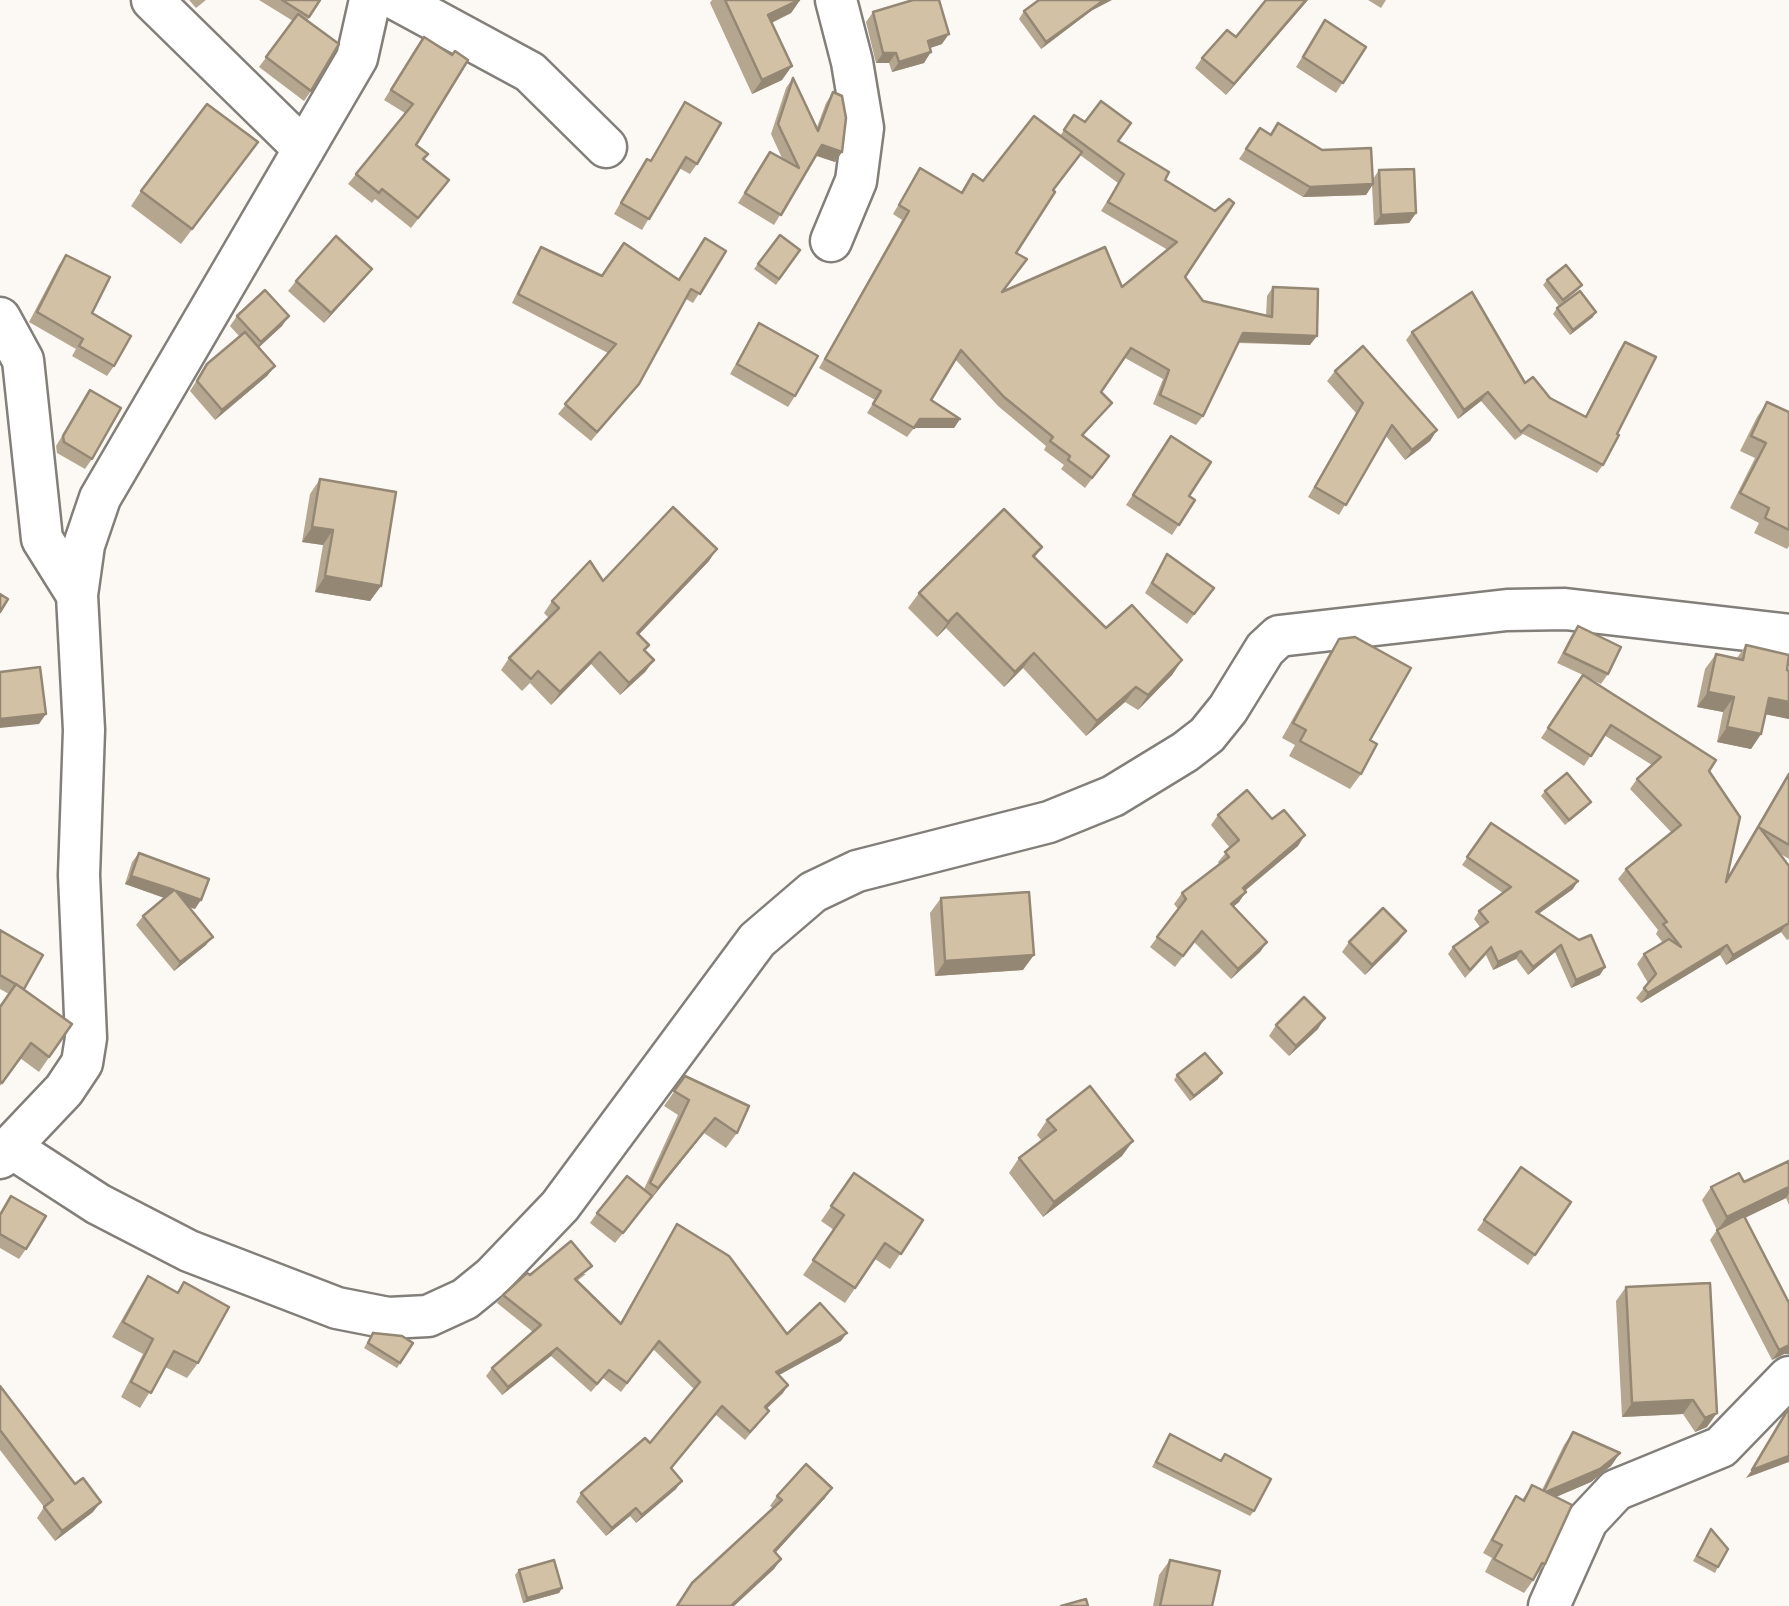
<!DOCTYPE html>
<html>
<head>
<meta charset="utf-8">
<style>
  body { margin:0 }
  canvas { display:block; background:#fcf9f4 }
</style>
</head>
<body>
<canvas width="1789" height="1606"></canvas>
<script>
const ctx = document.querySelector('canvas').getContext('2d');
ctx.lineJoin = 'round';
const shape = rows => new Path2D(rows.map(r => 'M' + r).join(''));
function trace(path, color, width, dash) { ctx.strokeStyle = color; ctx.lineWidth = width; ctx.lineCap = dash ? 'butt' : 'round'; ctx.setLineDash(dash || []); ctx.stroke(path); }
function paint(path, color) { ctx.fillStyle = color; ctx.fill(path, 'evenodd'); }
const minor = shape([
  [152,0,304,149],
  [397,0,530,72,606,147],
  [831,241,856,181,863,128,852,62,836,0],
  [0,318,23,360,42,539,77,595],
  [10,1147,64,1090,82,1063,86,1038,79,875,84,730,77,595,84,545,100,498,357,58,370,0],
  [0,1158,10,1147,98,1204,189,1251,337,1308,388,1318,428,1316,465,1299,492,1277,560,1206,757,940,813,892,857,871,1049,822,1113,796,1185,752,1207,735,1228,709,1265,649,1279,636,1507,610,1565,609,1789,635],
  [1549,1606,1587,1521,1616,1490,1721,1447,1789,1377]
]);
trace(minor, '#827f7a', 45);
trace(minor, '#fff', 40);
paint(shape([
  [189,0,206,0,196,8],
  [259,0,320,0,307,21,311,91,304,101,259,67,293,21],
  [712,0,800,0,791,13,772,23,782,80,752,94,710,3],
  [1266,0,1308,0,1226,95,1195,68,1202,58,1236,37],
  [1368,0,1386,0,1381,8],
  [1024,11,1091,11,1041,49,1019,19],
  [873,12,942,44,930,48,924,63,892,72,889,63,876,63,866,22],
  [1325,20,1366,47,1336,93,1296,67],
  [417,47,416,145,423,160,449,180,411,228,375,199,372,203,348,184,405,113,384,100],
  [793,78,817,127,826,103,833,92,842,152,835,162,816,156,774,225,738,203,770,152,782,158,771,134,786,88],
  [685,102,697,164,690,174,679,168,642,230,614,214,640,169,647,159,650,161],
  [1074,115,1118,141,1165,180,1185,277,1203,301,1266,316,1267,296,1273,287,1310,345,1238,343,1203,416,1196,425,1153,404,1163,379,1125,358,1101,392,1112,403,1083,436,1109,456,1085,488,1061,469,1064,465,1044,450,1046,446,998,406,955,359,931,400,960,419,954,428,914,428,907,437,867,413,875,400,819,368,902,220,893,214,920,168,961,192,1060,136],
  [1080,155,1118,183,1101,211,1168,250,1122,287,1003,292,1016,253,1053,191],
  [1278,123,1373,179,1379,170,1416,213,1409,223,1374,225,1372,186,1366,195,1303,197,1239,159,1260,128,1270,134],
  [247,157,181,244,131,206,141,191],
  [780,235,800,250,776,285,754,269],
  [541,247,602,276,679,279,726,251,693,303,686,299,632,393,591,441,558,414,608,353,512,303,535,256],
  [66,255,114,366,107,376,72,356,76,349,29,322,59,265],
  [364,279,324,323,288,291,296,281],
  [1547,280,1582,285,1578,290,1559,306,1543,285],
  [1557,308,1593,317,1570,335,1553,314],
  [237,316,282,326,258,347,275,366,267,376,215,420,190,391,207,364,239,336,230,326],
  [759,323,795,396,788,407,730,374],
  [1412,332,1525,383,1585,417,1619,350,1625,342,1617,434,1603,465,1597,473,1523,434,1515,440,1481,401,1458,419,1406,340],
  [1335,371,1437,430,1430,441,1405,460,1386,436,1339,515,1308,497,1356,413,1327,381],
  [90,390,92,459,85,469,57,453,56,446],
  [1767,402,1789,412,1789,546,1787,549,1754,533,1759,523,1730,508,1755,458,1740,451,1757,417],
  [1171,436,1189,496,1195,500,1172,535,1126,505],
  [320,479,381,586,370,601,315,592,323,545,302,542,310,494],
  [1042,547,1035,557,1106,628,1182,660,1172,675,1138,710,1125,702,1086,736,1023,668,1004,687,946,628,937,637,908,608,919,593],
  [1167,554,1214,588,1187,624,1145,593],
  [709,561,639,634,649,645,645,651,654,660,645,672,620,695,591,664,551,705,530,683,522,691,501,670,509,658,549,618,544,613,552,601,603,581],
  [1578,626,1608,674,1601,684,1584,676,1709,771,1727,878,1789,772,1789,859,1779,853,1789,866,1789,939,1787,940,1781,932,1726,965,1720,955,1641,1003,1636,998,1648,983,1637,964,1644,954,1663,943,1656,934,1658,930,1618,879,1626,869,1672,833,1630,789,1637,779,1652,765,1604,735,1584,766,1541,738,1583,675,1557,663,1571,636],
  [1339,639,1370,740,1361,774,1350,789,1289,756,1295,745,1282,738,1329,654],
  [1746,645,1787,670,1789,719,1766,714,1761,734,1751,749,1717,742,1723,712,1697,707,1705,669,1716,654,1737,658],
  [1545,791,1587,807,1565,825,1541,796],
  [1218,815,1272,819,1298,846,1245,891,1239,902,1233,907,1267,942,1260,952,1231,979,1194,942,1175,967,1150,947,1178,909,1174,904,1182,893,1219,864,1218,862,1230,848,1211,825],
  [1491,823,1573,889,1538,914,1600,975,1571,988,1555,952,1528,975,1516,959,1493,970,1486,955,1465,978,1448,954,1453,947,1480,927,1474,919,1479,911,1503,893,1462,865],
  [139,853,195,909,188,907,206,945,174,971,136,925,143,916,164,898,125,884,132,862],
  [941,898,1023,970,935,976,930,913],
  [0,930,24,989,72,1024,39,1072,20,1058,0,1086,0,1007,9,994,0,989],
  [1399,941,1365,975,1342,952,1349,942],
  [1276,1025,1318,1029,1289,1056,1269,1036],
  [1177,1075,1218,1079,1190,1101,1174,1080],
  [685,1076,737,1133,726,1148,704,1133,615,1243,590,1223,597,1213,644,1189,678,1115,664,1106],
  [1047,1120,1122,1156,1043,1217,1009,1173,1019,1158,1042,1141,1037,1135],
  [1789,1161,1789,1205,1786,1198,1745,1218,1784,1354,1772,1360,1710,1240,1717,1230,1702,1200,1711,1187,1744,1182],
  [1521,1167,1571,1202,1528,1265,1477,1230],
  [854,1173,923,1220,890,1269,875,1259,845,1303,803,1275,834,1230,821,1221],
  [11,1196,26,1249,19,1259,0,1248,0,1213],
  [677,1224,787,1334,841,1341,779,1375,783,1393,767,1408,769,1411,745,1440,716,1415,671,1468,676,1489,636,1523,630,1516,606,1536,576,1502,581,1493,650,1443,694,1389,653,1349,621,1392,603,1378,591,1392,551,1356,502,1395,486,1376,492,1368,533,1332,497,1303,503,1295,530,1275,586,1274,577,1281,620,1323],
  [148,1276,177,1292,184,1282,198,1363,187,1378,165,1367,140,1408,121,1397,143,1354,112,1337,138,1291],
  [1710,1283,1707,1427,1695,1432,1683,1414,1622,1417,1616,1301,1626,1287],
  [373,1333,413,1343,397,1368,364,1348],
  [0,1386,93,1512,55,1541,37,1518,44,1507,0,1450],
  [1573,1432,1620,1453,1611,1466,1591,1482,1556,1497,1545,1564,1524,1593,1485,1572,1492,1558,1483,1553,1507,1510,1516,1496,1522,1500,1532,1485,1542,1490,1564,1445],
  [1170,1434,1254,1511,1250,1516,1152,1467],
  [832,1488,825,1498,775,1553,781,1559,774,1569,734,1606,677,1606,773,1508,770,1506,777,1496],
  [1711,1529,1718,1567,1715,1573,1693,1561],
  [1170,1560,1212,1606,1153,1606,1159,1575],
  [519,1570,562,1588,559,1593,523,1603,515,1575]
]), '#b5a68f');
paint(shape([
  [800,0,791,13,758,29,768,15],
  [1104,0,1112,0,1091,11,1041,49,1046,42],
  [1306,0,1308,0,1226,95,1234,84],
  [949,34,942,44,921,51,928,41],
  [931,52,924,63,892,72,899,62],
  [883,53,896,53,889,63,876,63],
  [792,66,782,80,752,94,762,80],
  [822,145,842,152,835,162,815,155],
  [1373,184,1366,195,1303,197,1310,187],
  [1416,213,1409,223,1374,225,1381,215],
  [372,269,364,279,324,323,331,313],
  [1596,312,1593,317,1570,335,1573,330],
  [289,316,282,326,254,352,261,342],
  [1243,333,1317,336,1310,345,1236,342],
  [275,366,267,376,215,420,222,410],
  [1488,392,1481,401,1458,419,1464,410],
  [920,419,960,419,954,428,913,428],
  [1437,430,1430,441,1405,460,1412,450],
  [312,527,333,530,323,545,302,542],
  [717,549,709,561,629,645,637,633],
  [325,576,381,586,370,601,315,592],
  [957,613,946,628,937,637,948,622],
  [600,652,591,664,551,705,560,692],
  [1034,653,1023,668,1004,687,1015,672],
  [654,660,645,672,620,695,629,683],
  [1182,660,1172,675,1138,710,1148,695],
  [1136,687,1125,702,1086,736,1097,721],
  [1708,692,1734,697,1723,712,1697,707],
  [1769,698,1789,702,1789,719,1759,713],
  [46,714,39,724,0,728,0,719],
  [1727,727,1761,734,1751,749,1717,742],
  [1305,835,1298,846,1236,898,1243,888],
  [131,876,174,890,168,899,125,884],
  [1578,881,1573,889,1530,920,1536,912],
  [176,891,201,900,195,909,170,900],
  [1246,892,1239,902,1224,914,1231,904],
  [1788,922,1781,932,1726,965,1733,955],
  [1406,931,1399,941,1365,975,1372,965],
  [213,937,206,945,174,971,180,962],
  [1267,942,1260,952,1231,979,1238,969],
  [1561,945,1555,952,1528,975,1533,967],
  [1727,945,1720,955,1641,1003,1648,993],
  [1521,951,1516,959,1493,970,1498,962],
  [1034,955,1023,970,935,976,945,961],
  [1605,967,1600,975,1571,988,1576,980],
  [1325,1018,1318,1029,1289,1056,1296,1046],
  [1222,1073,1218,1079,1190,1101,1194,1096],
  [715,1118,704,1133,648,1203,658,1188],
  [1133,1141,1122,1156,1043,1217,1054,1202],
  [1789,1187,1789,1193,1786,1198,1717,1231,1727,1217],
  [847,1333,841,1341,770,1380,776,1372],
  [1789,1345,1789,1354,1784,1354,1772,1360,1779,1350],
  [557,1348,551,1356,502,1395,508,1387],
  [788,1385,783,1393,759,1416,765,1407],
  [1693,1400,1683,1414,1622,1417,1632,1403],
  [1717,1413,1707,1427,1695,1432,1705,1418],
  [1620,1453,1611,1466,1591,1482,1537,1505,1546,1492],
  [1789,1456,1789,1462,1746,1478,1752,1470],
  [682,1481,676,1489,636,1523,642,1515],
  [832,1488,825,1498,767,1562,774,1551],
  [101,1502,93,1512,55,1541,62,1531],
  [636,1508,630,1516,606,1536,612,1528],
  [781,1559,774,1569,734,1606,731,1606],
  [562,1588,559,1593,523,1603,527,1598]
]), '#948774');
const building = shape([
  [282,0,320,0,309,17,282,0],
  [725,0,799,0,768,15,792,66,762,80,725,0],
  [913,0,939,0,949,34,928,41,931,52,899,62,896,53,883,53,873,12,913,0],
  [1039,0,1104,0,1046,42,1024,11,1039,0],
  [1266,0,1306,0,1234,84,1202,58,1227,30,1236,37,1266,0],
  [298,14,339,44,311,91,266,57,298,14],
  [1325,20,1366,47,1343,83,1303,57,1325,20],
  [424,37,452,55,455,51,468,60,416,145,428,154,423,159,449,180,418,218,382,189,379,193,356,174,413,104,391,90,424,37],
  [793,78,818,131,833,92,842,96,846,118,842,152,822,145,781,215,745,193,770,152,799,168,778,124,793,78],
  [1101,101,1131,123,1118,141,1169,172,1165,180,1215,211,1229,199,1234,203,1185,277,1203,301,1272,317,1273,287,1318,289,1317,336,1243,333,1203,416,1160,395,1169,370,1131,348,1101,392,1112,403,1082,435,1109,456,1092,478,1068,460,1070,456,1050,441,1053,437,1004,397,961,350,931,400,960,419,920,419,914,428,873,404,881,391,825,359,909,211,899,205,920,168,962,193,973,174,983,181,1034,116,1082,152,1053,190,1055,192,1016,253,1027,259,1002,292,1105,247,1122,287,1177,242,1108,202,1124,174,1064,130,1074,115,1085,122,1101,101],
  [685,102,721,123,697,164,686,157,649,219,621,203,647,159,651,161,685,102],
  [207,104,258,142,192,229,141,191,207,104],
  [1278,123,1322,150,1371,148,1373,184,1310,187,1246,149,1260,128,1271,135,1278,123],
  [1414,169,1416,213,1381,215,1379,170,1414,169],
  [780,235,800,250,779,279,758,264,780,235],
  [336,236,372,269,331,313,296,281,336,236],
  [705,238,726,251,700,294,691,289,639,384,597,432,565,404,616,344,518,294,541,247,602,276,624,243,679,280,705,238],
  [66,255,110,277,92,313,131,336,114,366,79,346,83,339,37,312,66,255],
  [1566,265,1582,285,1563,300,1547,280,1566,265],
  [265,290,289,316,261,342,237,316,265,290],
  [1580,291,1596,312,1573,330,1557,308,1580,291],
  [1472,292,1525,383,1533,377,1550,398,1586,417,1625,342,1656,357,1617,434,1619,435,1603,465,1529,425,1521,432,1488,392,1464,410,1412,332,1472,292],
  [759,323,818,356,795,396,737,364,759,323],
  [245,332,275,366,222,410,197,381,207,364,245,332],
  [1363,346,1437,430,1412,450,1392,425,1346,505,1315,487,1363,403,1335,371,1363,346],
  [90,390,121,408,92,459,64,442,63,436,90,390],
  [1767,402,1789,412,1789,530,1765,518,1769,508,1740,493,1766,443,1751,436,1767,402],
  [1171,436,1211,462,1189,496,1195,500,1179,525,1133,495,1171,436],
  [320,479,396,492,381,586,325,576,333,530,312,527,320,479],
  [673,507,717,549,637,633,649,645,644,650,654,660,629,683,600,652,560,692,538,671,531,679,509,658,559,608,552,601,590,561,603,581,673,507],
  [1004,509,1042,547,1033,556,1106,628,1132,605,1182,660,1148,695,1136,687,1097,721,1034,653,1015,672,957,613,948,622,919,593,1004,509],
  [1167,554,1214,588,1194,614,1152,583,1167,554],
  [0,594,8,599,0,612,0,594],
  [1578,626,1621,647,1608,674,1564,653,1578,626],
  [1355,637,1411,668,1370,740,1377,744,1361,774,1300,741,1306,730,1293,723,1339,639,1355,637],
  [1746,645,1789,655,1787,670,1789,671,1789,702,1769,698,1761,734,1727,727,1734,697,1708,692,1716,654,1743,660,1746,645],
  [40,667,46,714,0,719,0,672,40,667],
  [1583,675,1716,760,1709,771,1740,817,1726,882,1789,774,1789,845,1760,828,1789,866,1789,923,1733,955,1727,945,1648,993,1644,988,1656,974,1644,954,1669,939,1681,947,1663,924,1667,922,1626,869,1681,825,1637,779,1661,757,1611,725,1591,756,1548,728,1583,675],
  [1567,773,1591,802,1569,820,1545,791,1567,773],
  [1247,790,1272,819,1284,810,1305,835,1243,888,1246,892,1231,904,1267,942,1238,969,1202,931,1183,956,1157,937,1186,899,1182,893,1229,857,1225,852,1239,840,1218,815,1247,790],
  [1491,823,1578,881,1536,912,1579,940,1591,935,1605,967,1576,980,1561,945,1533,967,1521,951,1498,962,1491,947,1470,970,1453,947,1488,922,1479,911,1511,887,1467,857,1491,823],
  [139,853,209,879,201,900,176,891,213,937,180,962,143,916,174,890,131,876,139,853],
  [1029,892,1034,955,945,961,941,898,1029,892],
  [1383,908,1406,931,1372,965,1349,942,1383,908],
  [0,930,43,955,24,989,0,975,0,930],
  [16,984,72,1024,49,1057,31,1043,2,1083,0,1081,0,1007,16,984],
  [1304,997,1325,1018,1296,1046,1276,1025,1304,997],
  [1205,1053,1222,1073,1194,1096,1177,1075,1205,1053],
  [685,1076,749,1106,737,1133,715,1118,658,1188,650,1183,689,1100,674,1091,685,1076],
  [1090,1086,1133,1141,1054,1202,1019,1158,1056,1130,1047,1120,1090,1086],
  [1789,1161,1789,1187,1727,1217,1711,1187,1739,1173,1744,1182,1789,1161],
  [1521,1167,1571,1202,1535,1255,1484,1220,1521,1167],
  [854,1173,923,1220,901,1254,885,1243,855,1288,813,1260,844,1215,831,1206,854,1173],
  [627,1176,652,1196,623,1233,597,1213,627,1176],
  [11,1196,46,1216,26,1249,0,1234,0,1215,11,1196],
  [1744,1216,1789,1303,1789,1345,1779,1350,1717,1230,1744,1216],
  [677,1224,729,1256,787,1334,820,1303,847,1333,776,1372,788,1385,765,1407,769,1411,750,1432,722,1406,671,1468,682,1481,642,1515,636,1508,612,1528,581,1493,645,1438,650,1443,700,1382,659,1341,627,1383,609,1370,597,1384,557,1348,508,1387,492,1368,541,1325,503,1295,527,1273,530,1275,571,1241,592,1266,575,1279,621,1324,677,1224],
  [148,1276,178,1293,184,1282,229,1307,198,1363,174,1351,151,1393,131,1382,153,1339,123,1322,148,1276],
  [1710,1283,1717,1413,1705,1418,1693,1400,1632,1403,1626,1287,1710,1283],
  [373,1333,402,1336,413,1343,400,1363,368,1343,373,1333],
  [0,1386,75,1484,83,1478,101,1502,62,1531,44,1507,53,1500,0,1430,0,1386],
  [1789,1409,1789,1456,1752,1470,1787,1411,1789,1409],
  [1573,1432,1620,1453,1600,1469,1546,1492,1572,1505,1545,1564,1542,1563,1533,1580,1494,1559,1502,1545,1492,1540,1516,1496,1524,1501,1532,1485,1544,1491,1573,1432],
  [1170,1434,1221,1461,1225,1454,1271,1479,1254,1511,1156,1462,1170,1434],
  [806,1464,832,1488,774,1551,781,1559,731,1606,677,1606,692,1583,782,1500,777,1496,806,1464],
  [1711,1529,1728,1549,1718,1567,1697,1556,1711,1529],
  [554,1560,562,1588,527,1598,519,1570,554,1560],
  [1170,1560,1220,1571,1212,1606,1160,1606,1170,1560],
  [1086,1599,1088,1606,1061,1606,1086,1599]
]);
paint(building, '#d3c1a6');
trace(building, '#948774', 2.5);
</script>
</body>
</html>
